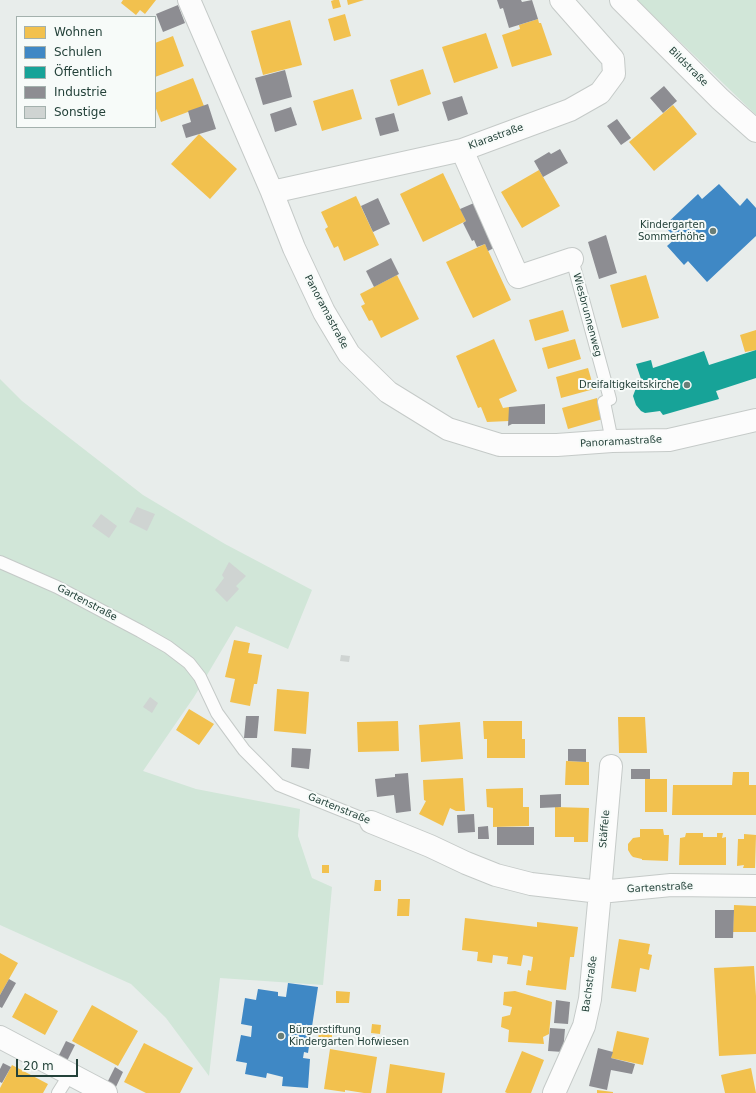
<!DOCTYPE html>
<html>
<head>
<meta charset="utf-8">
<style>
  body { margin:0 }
  #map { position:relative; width:756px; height:1093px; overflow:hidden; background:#e8edeb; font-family:"DejaVu Sans",sans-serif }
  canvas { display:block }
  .legend { position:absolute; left:16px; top:16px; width:140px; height:112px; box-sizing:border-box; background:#f7fbf9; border:1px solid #a3b1ad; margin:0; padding:5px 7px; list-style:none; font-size:12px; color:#24423a }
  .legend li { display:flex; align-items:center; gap:8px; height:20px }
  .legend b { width:20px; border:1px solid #a3b1ad }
  .scale { position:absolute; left:16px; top:1059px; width:62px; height:18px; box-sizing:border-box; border:2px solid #24423a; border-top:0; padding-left:5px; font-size:12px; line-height:14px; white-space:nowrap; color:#24423a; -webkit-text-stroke:3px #f7fbf9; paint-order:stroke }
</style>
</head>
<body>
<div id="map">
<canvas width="756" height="1093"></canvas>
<ul class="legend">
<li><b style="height:11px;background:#f2c14e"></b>Wohnen</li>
<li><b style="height:11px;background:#3f88c5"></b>Schulen</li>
<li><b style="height:11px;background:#17a398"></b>Öffentlich</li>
<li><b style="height:11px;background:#8d8d92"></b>Industrie</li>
<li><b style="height:11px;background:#cfd4d2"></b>Sonstige</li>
</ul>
<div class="scale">20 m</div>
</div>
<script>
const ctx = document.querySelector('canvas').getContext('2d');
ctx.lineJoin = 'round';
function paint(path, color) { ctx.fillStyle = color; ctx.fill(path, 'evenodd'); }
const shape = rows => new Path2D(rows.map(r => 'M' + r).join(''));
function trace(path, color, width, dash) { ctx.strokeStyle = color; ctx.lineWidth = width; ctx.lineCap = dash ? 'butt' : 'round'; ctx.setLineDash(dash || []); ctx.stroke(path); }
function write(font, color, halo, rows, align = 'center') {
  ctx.font = font + ' "DejaVu Sans",sans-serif'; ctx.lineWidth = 4; ctx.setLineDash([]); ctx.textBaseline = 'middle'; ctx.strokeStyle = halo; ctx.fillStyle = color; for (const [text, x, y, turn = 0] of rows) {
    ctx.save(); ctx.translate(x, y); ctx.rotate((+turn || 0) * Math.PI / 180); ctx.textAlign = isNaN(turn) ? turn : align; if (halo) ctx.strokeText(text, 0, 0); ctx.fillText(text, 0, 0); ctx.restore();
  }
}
paint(shape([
  [637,0,756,0,756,115],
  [0,379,22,401,143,495,225,544,312,590,288,649,236,626,194,697,143,771,196,789,300,809,298,836,312,878,332,887,323,985,220,978,209,1076,166,1018,131,984,0,925]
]), '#d1e6d8');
paint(shape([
  [123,0,156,0,145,14,140,10,136,15,121,3],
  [334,0,339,0,341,7,333,9,331,1],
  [347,0,364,0,348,5],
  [345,14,351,36,334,41,328,19],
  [538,19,539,23,541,23,552,55,512,67,502,35,520,29,519,25],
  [290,20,302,65,263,75,251,31],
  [486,33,498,68,454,83,442,47],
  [173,36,184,66,155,77,155,43],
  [423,69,431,94,398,106,390,80],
  [193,78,204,106,161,122,155,106,155,93],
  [353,89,362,119,322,131,313,101],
  [673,105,697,134,654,171,629,142],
  [199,134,237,169,210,199,171,164],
  [539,170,560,206,522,228,501,192],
  [443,173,466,221,423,242,400,194],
  [356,196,379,245,344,261,338,246,334,248,325,229,328,227,321,212],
  [485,244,511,300,473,318,446,262],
  [397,275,419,319,381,338,372,320,369,321,361,306,365,304,360,294],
  [646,275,659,318,622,328,610,285],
  [563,310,569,331,535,341,529,320],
  [756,330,756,350,745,352,740,335],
  [494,339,517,391,499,399,503,408,509,407,509,421,487,422,481,407,478,408,456,356],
  [575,339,581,359,548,369,542,348],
  [588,368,594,389,561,398,556,377],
  [597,398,603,419,568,429,562,408],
  [234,640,250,643,248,653,262,655,257,684,254,684,250,706,230,702,235,679,225,677],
  [277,689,309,692,306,734,274,731],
  [189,709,214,724,199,745,176,730],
  [618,717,645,717,647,753,619,753],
  [398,721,399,751,358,752,357,722],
  [483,721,522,721,522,739,525,739,525,758,487,758,487,739,484,739],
  [460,722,463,759,421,762,419,725],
  [566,761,589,762,589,785,565,785],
  [733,772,749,772,749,785,756,785,756,815,672,815,673,785,732,785],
  [463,778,465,811,456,811,450,808,443,826,419,814,426,801,424,800,423,780],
  [645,779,667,779,667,812,645,812],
  [523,788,523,807,529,807,529,826,493,827,493,808,487,807,486,789],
  [555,807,589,808,588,842,574,842,574,837,555,837],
  [640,829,663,829,664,835,669,835,668,861,642,860,642,859,633,857,631,855,628,850,628,844,633,838,640,837],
  [686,833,703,833,703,837,717,837,717,833,723,833,722,838,726,837,726,865,679,865,680,838,685,837],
  [744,834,756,835,755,868,743,868,744,865,737,866,738,839,744,839],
  [322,865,329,865,329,873,322,873],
  [375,880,381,880,381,891,374,891],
  [398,899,410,899,409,916,397,916],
  [734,905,756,906,756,932,733,932],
  [465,918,537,927,537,922,578,927,574,957,570,957,566,990,526,985,528,970,531,971,533,957,523,955,521,966,507,964,508,957,493,955,492,963,477,961,478,952,462,950],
  [619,939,650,944,648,954,652,955,649,970,640,968,636,992,611,988],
  [0,953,18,963,0,995],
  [754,966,756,996,756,1054,719,1056,714,968],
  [336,991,350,992,349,1003,336,1003],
  [515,991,552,1002,549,1034,543,1037,544,1044,508,1042,509,1030,501,1027,502,1017,510,1015,512,1007,503,1005,504,992],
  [25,993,58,1011,45,1035,12,1017],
  [92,1005,138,1031,118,1066,72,1041],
  [372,1024,381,1025,380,1034,371,1033],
  [319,1031,332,1032,332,1042,318,1041],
  [617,1031,649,1038,643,1065,611,1058],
  [144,1043,193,1068,180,1093,146,1093,124,1082],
  [330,1049,377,1057,371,1093,364,1093,345,1090,345,1092,324,1089],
  [522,1051,544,1060,531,1093,507,1093,505,1092],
  [390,1064,445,1073,442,1093,386,1093],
  [12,1065,48,1084,43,1093,0,1093,0,1088],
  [751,1068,756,1093,725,1093,721,1075],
  [597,1090,613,1092,613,1093,597,1093]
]), '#f2c14e');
paint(shape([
  [719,184,740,206,747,198,756,208,756,236,707,282,688,261,684,265,667,246,676,238,664,226,698,194,702,199],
  [288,983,318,987,308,1053,304,1052,303,1058,310,1059,308,1088,282,1086,283,1077,267,1073,266,1078,245,1074,247,1063,236,1061,241,1035,251,1037,252,1026,241,1024,245,998,256,1000,258,989,278,992,278,996,286,997]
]), '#3f88c5');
paint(shape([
  [756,350,756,378,716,391,719,399,663,415,660,411,645,413,641,411,636,405,633,396,636,388,642,382,636,364,651,360,653,368,704,351,709,365]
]), '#17a398');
paint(shape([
  [497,0,521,0,522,2,532,0,538,19,509,28,503,8,500,9],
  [178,5,185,23,163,32,156,14],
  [285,70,292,97,263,105,255,78],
  [664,86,677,101,663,113,650,98],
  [462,96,468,114,448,121,442,102],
  [208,104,216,129,186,138,182,125,191,122,188,111],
  [291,107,297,125,275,132,270,114],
  [394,113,399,131,380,136,375,118],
  [617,119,631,138,621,145,607,126],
  [560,149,568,163,543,177,534,161,549,152,551,154],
  [378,198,390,224,373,232,361,206],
  [474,203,496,247,488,251,485,244,477,247,474,240,472,241,463,223,466,221,460,209],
  [606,235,617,273,599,279,588,242],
  [391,258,399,274,374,287,366,271],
  [545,404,545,424,512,424,508,426,509,407],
  [246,716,259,716,257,738,244,738],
  [292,748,311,749,309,769,291,767],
  [568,749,586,749,586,762,568,761],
  [631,769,650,769,650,779,631,779],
  [408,773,411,811,396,813,394,795,377,797,375,779,395,777,395,774],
  [561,794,561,807,540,808,540,795],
  [474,814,475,832,458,833,457,815],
  [488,826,489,839,478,839,478,827],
  [497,827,534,827,534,845,497,845],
  [715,910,734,910,733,938,715,938],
  [9,979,16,983,2,1008,0,1007,0,995],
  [556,1000,570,1002,568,1024,554,1023],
  [550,1028,565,1029,563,1052,548,1051],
  [66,1041,75,1045,67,1061,58,1057],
  [598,1048,613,1052,611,1058,635,1064,632,1074,611,1070,607,1090,589,1086],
  [3,1063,11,1067,2,1083,0,1082,0,1069],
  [115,1067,123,1072,115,1089,106,1085]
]), '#8d8d92');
paint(shape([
  [137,507,155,514,147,531,129,522],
  [101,514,117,526,109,538,92,526],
  [229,562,246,576,236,586,239,589,227,602,215,590,224,578,222,575],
  [341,655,350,656,349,662,340,661],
  [150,697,158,703,152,713,143,707]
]), '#cfd4d2');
const lane = shape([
  [572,259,610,399,604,402,612,441],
  [0,562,57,587,140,631,168,647,189,663,200,677,217,713,244,750,279,785,371,822],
  [58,1093,70,1074]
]);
const street = shape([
  [189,0,272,192,294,248,324,312,349,354,388,392,448,429,500,445,557,445,612,441,669,440,756,420],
  [621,0,720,99,756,131],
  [462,150,518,277,572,259],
  [272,192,462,150,570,110,600,93,614,74,613,59,561,0],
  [371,822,430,846,466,863,496,875,531,884,600,892,671,885,756,886],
  [0,1037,106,1093],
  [554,1093,584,1026,590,999,600,892,611,766]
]);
trace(lane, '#c5cac8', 14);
trace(street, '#c5cac8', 24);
trace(lane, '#fcfcfc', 12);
trace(street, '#fcfcfc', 22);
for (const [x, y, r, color] of [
  [713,231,4,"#697e78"],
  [687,385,4,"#697e78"],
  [281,1036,4,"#697e78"]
]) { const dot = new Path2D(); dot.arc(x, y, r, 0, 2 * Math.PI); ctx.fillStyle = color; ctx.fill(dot); trace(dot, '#f7fbf9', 1.5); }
write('10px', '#24423a', '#f7fbf9', [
  ["Bildstraße",688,67,45],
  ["Klarastraße",496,137,-20],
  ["Panoramastraße",326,312,62],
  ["Wiesbrunnenweg",587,315,75],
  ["Panoramastraße",621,442,-3],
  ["Gartenstraße",87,603,28],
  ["Gartenstraße",339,809,22],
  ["Stäffele",605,829,-85],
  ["Gartenstraße",660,888,-3],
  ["Bachstraße",590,984,-82]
]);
write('10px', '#24423a', '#f7fbf9', [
  ["Kindergarten",705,225],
  ["Sommerhöhe",705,237],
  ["Dreifaltigkeitskirche",679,385],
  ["Bürgerstiftung",289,1030,"left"],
  ["Kindergarten Hofwiesen",289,1042,"left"]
], 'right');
</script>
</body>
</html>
